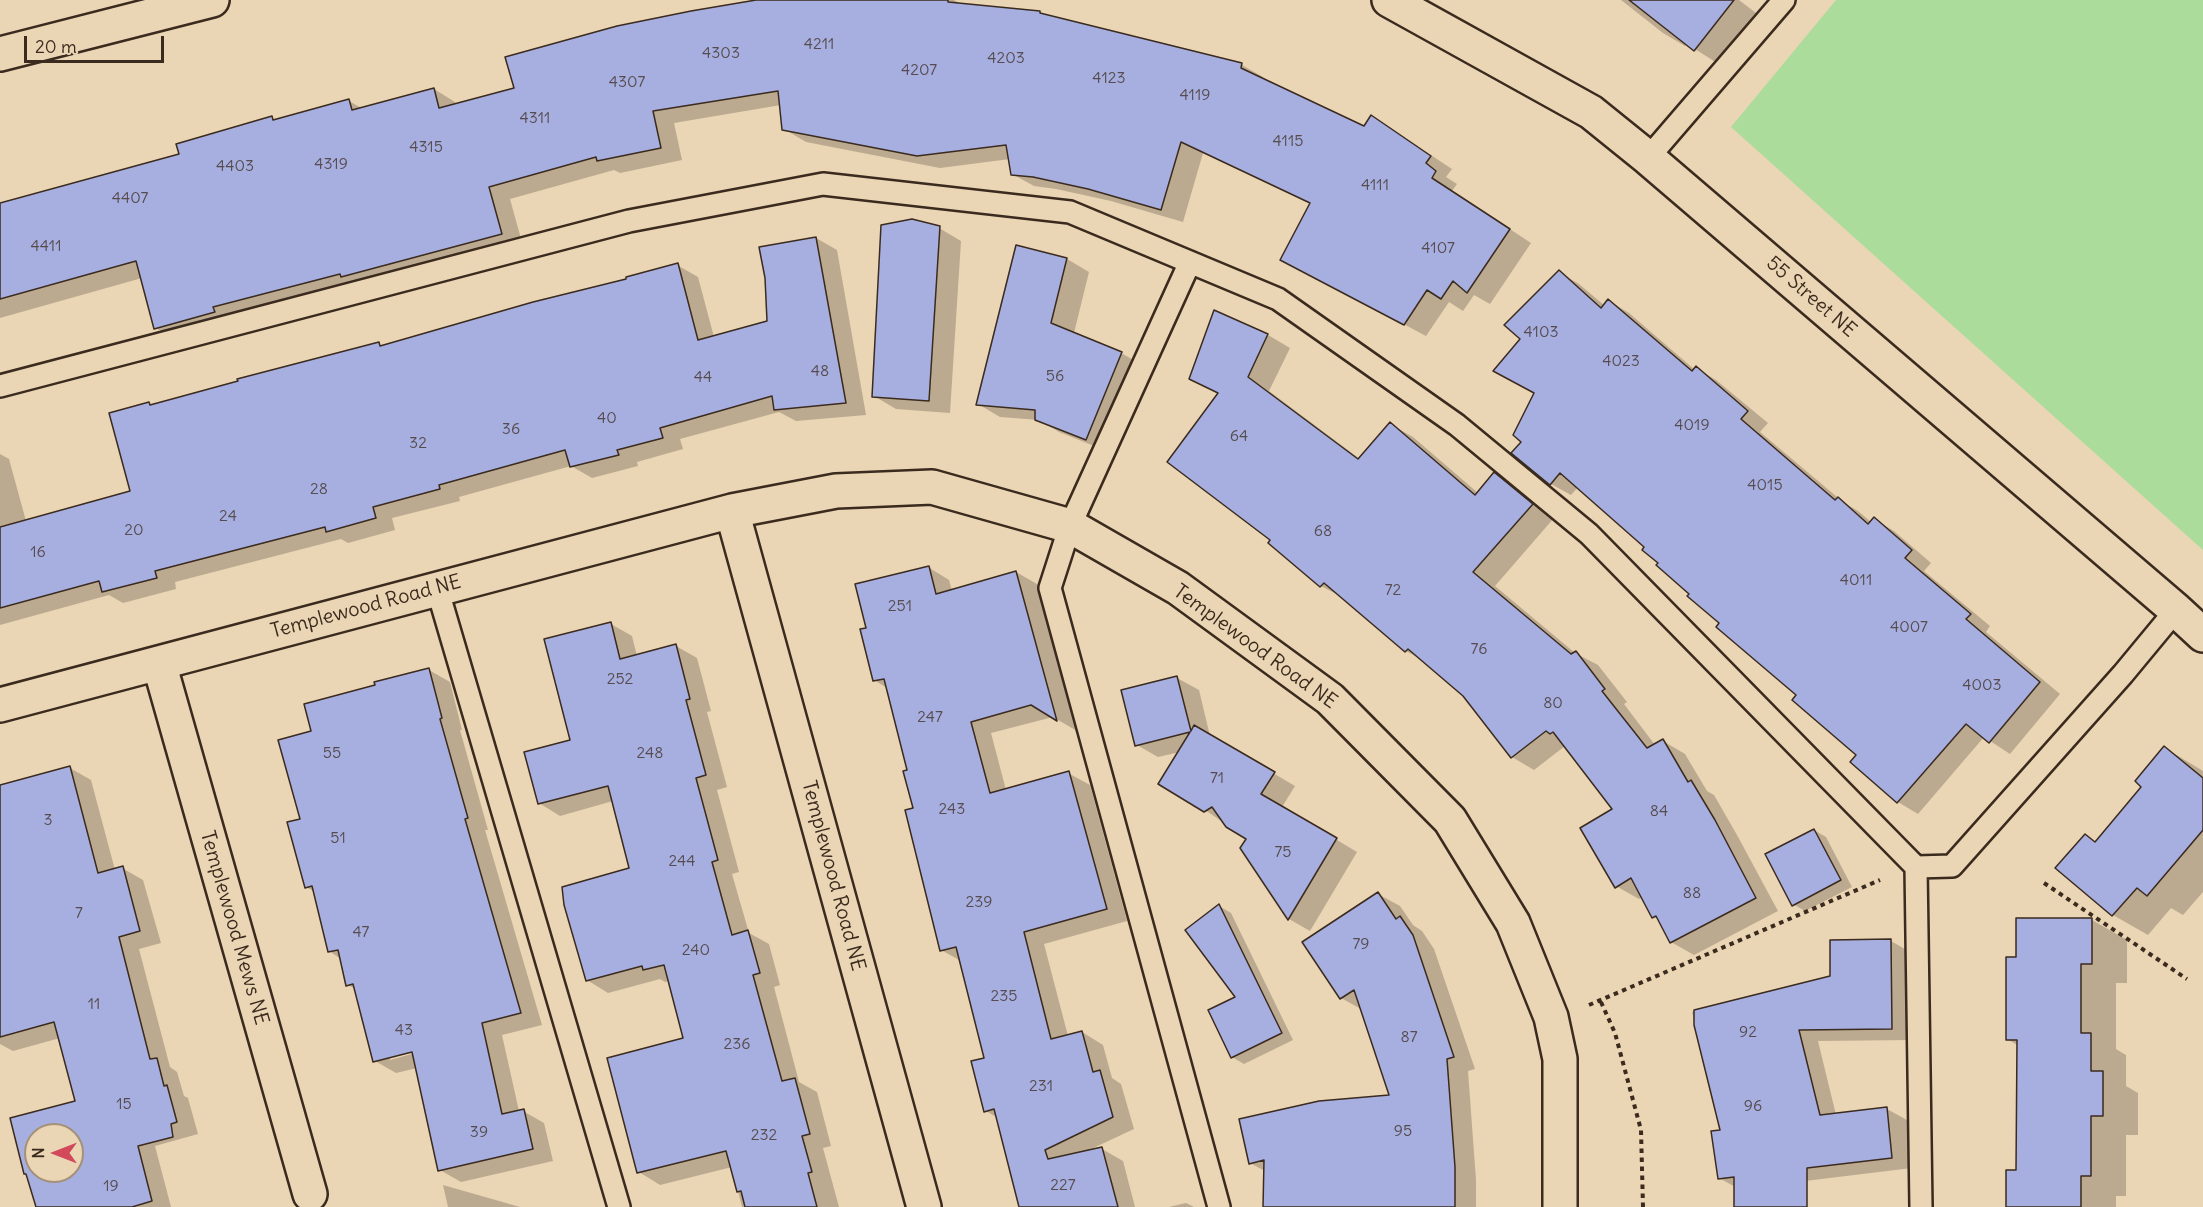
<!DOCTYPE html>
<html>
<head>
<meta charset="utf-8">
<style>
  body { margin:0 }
  #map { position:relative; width:2203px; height:1207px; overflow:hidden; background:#ead5b4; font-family:Delius,sans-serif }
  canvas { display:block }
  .north { position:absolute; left:24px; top:1123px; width:60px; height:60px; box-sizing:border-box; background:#ead5b4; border:2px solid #a49178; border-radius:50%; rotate:270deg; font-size:16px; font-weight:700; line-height:24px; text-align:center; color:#3b2a1e }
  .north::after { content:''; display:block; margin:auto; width:21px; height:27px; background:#d1495b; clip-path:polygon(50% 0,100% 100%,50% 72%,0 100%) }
  .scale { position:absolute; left:24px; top:36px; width:140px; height:27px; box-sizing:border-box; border:3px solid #3b2a1e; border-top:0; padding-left:8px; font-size:18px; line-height:21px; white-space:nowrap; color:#3b2a1e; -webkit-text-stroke:4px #ead5b4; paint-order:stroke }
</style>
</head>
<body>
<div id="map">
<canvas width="2203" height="1207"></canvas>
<div class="north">N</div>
<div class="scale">20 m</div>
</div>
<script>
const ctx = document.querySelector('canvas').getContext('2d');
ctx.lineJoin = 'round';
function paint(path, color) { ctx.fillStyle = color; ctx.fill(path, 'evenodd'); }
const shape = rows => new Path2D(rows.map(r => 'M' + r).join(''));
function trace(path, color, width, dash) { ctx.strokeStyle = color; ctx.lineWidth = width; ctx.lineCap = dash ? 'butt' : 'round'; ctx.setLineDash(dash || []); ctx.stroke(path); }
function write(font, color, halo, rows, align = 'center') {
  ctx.font = font + ' Delius,sans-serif'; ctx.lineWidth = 4.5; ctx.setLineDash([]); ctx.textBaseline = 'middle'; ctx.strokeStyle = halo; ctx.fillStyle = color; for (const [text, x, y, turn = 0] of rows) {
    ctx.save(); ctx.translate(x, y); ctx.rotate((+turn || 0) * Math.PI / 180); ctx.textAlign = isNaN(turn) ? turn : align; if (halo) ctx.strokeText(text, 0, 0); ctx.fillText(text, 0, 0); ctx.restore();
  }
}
paint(shape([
  [1836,0,2203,0,2203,550,1731,127]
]), '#acdc9c');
paint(shape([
  [792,0,954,0,963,5,1040,12,1047,17,1242,65,1263,77,1263,79,1364,128,1371,117,1393,130,1452,169,1446,177,1457,184,1452,191,1531,243,1490,304,1474,295,1463,311,1449,302,1426,336,1304,271,1311,204,1203,153,1183,222,1111,201,1056,189,1034,186,1012,174,1010,159,940,168,806,142,784,129,781,105,674,123,682,160,620,173,614,170,510,199,523,246,177,340,156,328,142,278,0,318,0,204,181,155,272,118,276,120,349,101,363,109,434,89,455,102,456,105,516,89],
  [1621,0,1739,0,1756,13,1717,63,1687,44,1685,46,1663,33],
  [939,228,961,241,950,413,896,409,874,396],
  [816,238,837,250,866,415,796,421,779,412,680,439,683,449,637,462,638,466,592,478,571,466,459,497,460,501,392,518,395,530,348,543,341,539,175,582,176,589,123,603,109,595,0,625,0,454,9,459,26,521,132,492,149,404,152,406,379,344,383,347,677,265,698,277,714,337,769,322],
  [1067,259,1089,272,1074,333,1121,353,1144,366,1109,452,1059,432,1039,420,1000,417,978,404],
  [1559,272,1579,284,1605,306,1609,301,1629,313,1695,370,1696,368,1716,380,1768,423,1760,432,1843,502,1858,511,1871,522,1874,519,1894,531,1931,563,1924,571,1990,626,1986,632,2060,694,2010,754,1984,737,1918,814,1898,802,1852,762,1858,755,1798,695,1660,563,1646,546,1578,487,1571,495,1551,484,1524,441,1535,393,1522,339],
  [1215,312,1268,335,1290,348,1269,391,1360,459,1390,424,1413,437,1478,493,1494,474,1517,487,1554,518,1495,586,1575,653,1598,665,1627,702,1624,704,1655,745,1663,741,1685,754,1707,791,1714,795,1737,835,1778,911,1694,955,1671,942,1661,921,1654,917,1643,897,1639,899,1616,886,1614,809,1565,746,1534,770,1512,757,1465,695,1424,661,1406,651,1344,598,1321,586,1270,543,1272,539,1219,394,1191,379],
  [928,567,949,580,952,591,1016,572,1037,584,1077,731,1053,717,991,733,1006,790,1068,773,1090,785,1127,921,1044,944,1068,1036,1082,1032,1103,1045,1112,1078,1121,1084,1134,1129,1089,1150,1102,1149,1123,1161,1135,1207,1021,1207,998,1118,986,1111,986,1059,961,961,941,950,909,771,887,688,874,680,868,629],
  [611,624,632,636,637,656,676,646,697,658,711,711,707,712,727,787,717,790,739,872,732,874,749,933,769,944,780,985,774,987,799,1082,817,1092,831,1146,823,1148,839,1207,742,1207,732,1167,660,1185,639,1172,685,1039,669,981,665,982,660,979,608,993,587,980,631,869,613,801,560,816,539,803,572,741],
  [429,670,450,682,462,730,460,730,488,830,485,830,542,1025,502,1035,519,1111,523,1111,544,1123,553,1161,461,1182,440,1170,417,1068,396,1073,375,1061,356,989,348,985,341,959,329,951,315,892,306,887,302,820,313,732],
  [418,1049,419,1052,390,1060,390,1056],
  [1177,678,1199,690,1210,736,1295,786,1282,807,1357,852,1310,931,1289,919,1248,839,1205,810,1180,752,1158,757,1137,745],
  [2165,748,2203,771,2203,892,2183,915,2171,908,2148,935,2113,915,2057,868,2085,836,2096,842,2143,786],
  [70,768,91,780,115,870,122,868,143,880,161,943,139,949,170,1067,177,1072,184,1096,188,1098,198,1134,155,1146,171,1207,37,1207,12,1119,77,1102,60,1038,13,1051,0,1044,0,828],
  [36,1135,72,1135,72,1171,36,1171],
  [1814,830,1826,837,1852,887,1805,911,1793,904],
  [1378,894,1400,906,1413,925,1422,931,1434,949,1475,1069,1468,1071,1476,1180,1476,1207,1265,1207,1265,1171,1250,1163,1391,1097,1361,1009,1341,998,1305,943],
  [1219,906,1231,913,1293,1040,1244,1064,1232,1057,1238,998],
  [2092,920,2127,940,2127,983,2116,983,2116,1049,2126,1055,2126,1086,2138,1093,2138,1135,2126,1135,2126,1196,2116,1196,2116,1207,2007,1207,2018,1171,2019,1046,2007,1039,2018,959],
  [1891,941,1910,952,1912,1040,1818,1041,1836,1115,1887,1109,1907,1120,1912,1168,1739,1189,1719,1178,1722,1132,1692,1012,1832,977],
  [443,1185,520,1207,448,1207],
  [1186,1203,1194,1207,1169,1207]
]), '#0003');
const building = shape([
  [756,0,948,0,948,2,1040,11,1040,13,1242,63,1241,68,1364,126,1371,115,1431,156,1426,163,1436,171,1432,178,1510,229,1467,293,1453,281,1441,299,1427,290,1404,325,1280,260,1310,203,1181,142,1161,210,1088,189,1033,177,1011,175,1006,145,917,156,782,130,778,91,653,111,661,148,597,161,596,157,489,187,502,234,341,277,340,274,213,307,215,312,154,329,136,261,0,299,0,203,179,154,176,144,272,116,273,120,349,99,352,110,434,88,439,108,514,88,505,57,617,26,691,11,756,0],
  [1629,0,1734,0,1694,51,1629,0],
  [912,219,940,226,929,401,872,397,881,225,912,219],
  [816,237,846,403,774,410,772,396,660,428,663,438,617,450,619,455,570,467,565,450,439,485,440,489,373,507,376,518,326,532,325,527,155,571,157,578,102,592,99,581,0,608,0,527,130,491,109,413,149,402,150,405,238,381,237,379,379,342,380,346,533,302,626,279,626,277,678,263,698,340,767,321,765,278,759,247,816,237],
  [1016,245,1067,258,1051,323,1122,352,1086,440,1035,420,1035,410,976,405,1016,245],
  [1559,270,1601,308,1608,299,1692,371,1696,366,1748,411,1741,419,1835,500,1838,497,1868,524,1874,517,1912,550,1905,558,1971,614,1966,619,2040,682,1989,743,1966,724,1897,803,1850,762,1856,755,1792,700,1796,695,1716,627,1719,623,1687,596,1689,594,1656,565,1658,563,1642,550,1644,547,1560,473,1550,485,1511,453,1521,442,1513,435,1534,393,1493,371,1520,339,1504,325,1559,270],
  [1214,310,1268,334,1248,377,1358,459,1390,422,1475,495,1494,472,1533,504,1473,572,1571,654,1576,651,1605,689,1602,691,1647,748,1663,739,1688,782,1691,780,1715,820,1756,898,1670,943,1656,916,1652,918,1631,878,1615,888,1580,828,1612,809,1553,732,1550,734,1546,731,1511,758,1463,696,1408,649,1405,652,1324,583,1320,587,1268,543,1270,540,1167,462,1218,393,1189,379,1214,310],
  [929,566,936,594,1016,571,1057,721,1031,705,971,722,990,793,1069,771,1107,909,1024,932,1051,1039,1082,1031,1093,1072,1100,1070,1113,1117,1045,1150,1048,1159,1102,1147,1118,1207,1019,1207,994,1109,984,1112,971,1061,984,1058,956,947,940,951,905,810,913,808,903,771,907,770,884,679,873,681,860,629,866,628,855,584,929,566],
  [611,622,620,659,676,644,690,699,686,700,706,775,696,778,718,860,712,862,732,935,748,930,760,973,753,975,782,1081,795,1078,810,1134,802,1136,812,1172,808,1173,817,1207,745,1207,741,1191,737,1192,726,1151,637,1173,607,1058,683,1038,664,965,643,970,642,966,586,981,564,905,562,887,629,868,608,786,538,804,524,752,570,740,544,639,611,622],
  [429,668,442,718,440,719,468,818,465,819,521,1013,482,1023,502,1114,524,1109,533,1149,438,1171,412,1052,373,1062,353,984,346,986,338,950,328,952,312,886,305,888,287,822,300,819,278,740,311,731,304,704,375,685,374,682,429,668],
  [1177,676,1191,731,1194,725,1275,772,1261,794,1337,838,1288,920,1240,848,1246,839,1226,827,1212,807,1204,812,1158,784,1190,732,1135,746,1121,690,1177,676],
  [2164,746,2203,778,2203,830,2147,896,2137,888,2112,916,2055,868,2085,834,2095,842,2141,787,2135,781,2164,746],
  [70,766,98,873,123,866,140,931,119,937,150,1059,157,1058,164,1086,167,1085,177,1122,171,1124,173,1137,138,1146,152,1201,132,1207,36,1207,26,1174,24,1174,10,1118,75,1101,54,1022,0,1037,0,785,70,766],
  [36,1135,72,1135,72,1171,36,1171,36,1135],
  [1814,829,1841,880,1792,906,1765,854,1814,829],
  [1378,892,1396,919,1400,916,1413,935,1454,1057,1447,1059,1455,1167,1455,1207,1263,1207,1264,1160,1249,1164,1239,1119,1319,1101,1389,1095,1354,990,1340,999,1302,942,1378,892],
  [1219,904,1282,1033,1231,1058,1208,1010,1235,997,1185,930,1219,904],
  [2016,918,2092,918,2092,964,2081,964,2081,1033,2091,1033,2091,1071,2103,1071,2103,1116,2091,1116,2091,1176,2081,1176,2081,1207,2006,1207,2006,1170,2016,1170,2017,1040,2006,1040,2006,957,2016,957,2016,918],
  [1891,939,1892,1029,1799,1030,1820,1115,1887,1107,1892,1158,1807,1168,1807,1207,1734,1207,1734,1177,1718,1179,1711,1131,1720,1130,1694,1025,1694,1010,1830,976,1830,940,1891,939]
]);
paint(building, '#a6afe0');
trace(building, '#3b2a1e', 1.5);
const service = shape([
  [1648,158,1784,0],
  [1190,262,1070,526,1050,588,1219,1207],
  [0,386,629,221,823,184,1070,212,1278,299,1457,425,1589,534,1916,867,1921,1207],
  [437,588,619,1207],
  [1916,867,1952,866,2123,674,2176,610]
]);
const minor = shape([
  [732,511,924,1207],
  [159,663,310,1194],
  [0,705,732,511,836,491,932,487,1070,526,1178,588,1330,699,1450,820,1513,923,1551,1017,1560,1059,1560,1207]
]);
const tertiary = shape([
  [1389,0,1591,112,1648,158,2176,610,2203,635],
  [0,54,212,0]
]);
trace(service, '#3b2a1e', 26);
trace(minor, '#3b2a1e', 38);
trace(tertiary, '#3b2a1e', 38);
trace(shape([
  [2044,883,2187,979],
  [1601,1002,1615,1033,1641,1130,1643,1207],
  [1589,1005,1880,880]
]), '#3b2a1e', 4, [4.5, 4.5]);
trace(service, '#ead5b4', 21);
trace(minor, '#ead5b4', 33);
trace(tertiary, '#ead5b4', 33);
write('16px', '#564b4e', null, [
  ["4211",819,44],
  ["4303",721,53],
  ["4203",1006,58],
  ["4207",919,70],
  ["4123",1109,78],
  ["4307",627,82],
  ["4119",1195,95],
  ["4311",535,118],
  ["4115",1288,141],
  ["4315",426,147],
  ["4319",331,164],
  ["4403",235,166],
  ["4111",1375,185],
  ["4407",130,198],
  ["4411",46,246],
  ["4107",1438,248],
  ["4103",1541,332],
  ["4023",1621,361],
  ["48",820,371],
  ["56",1055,376],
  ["44",703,377],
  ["40",607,418],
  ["4019",1692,425],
  ["36",511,429],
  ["64",1239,436],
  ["32",418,443],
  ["4015",1765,485],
  ["28",319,489],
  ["24",228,516],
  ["20",134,530],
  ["68",1323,531],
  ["16",38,552],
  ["4011",1856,580],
  ["72",1393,590],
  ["251",900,606],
  ["4007",1909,627],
  ["76",1479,649],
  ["252",620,679],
  ["4003",1982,685],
  ["80",1553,703],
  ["247",930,717],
  ["55",332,753],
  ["248",650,753],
  ["71",1217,778],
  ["243",952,809],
  ["84",1659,811],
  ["3",48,820],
  ["51",338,838],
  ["75",1283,852],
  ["244",682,861],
  ["88",1692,893],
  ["239",979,902],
  ["7",79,913],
  ["47",361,932],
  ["79",1361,944],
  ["240",696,950],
  ["235",1004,996],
  ["11",94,1004],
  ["43",404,1030],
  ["92",1748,1032],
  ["87",1409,1037],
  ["236",737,1044],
  ["231",1041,1086],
  ["15",124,1104],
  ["96",1753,1106],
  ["95",1403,1131],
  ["39",479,1132],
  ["232",764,1135],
  ["227",1063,1185],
  ["19",111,1186]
]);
write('20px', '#3b2a1e', '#ead5b4', [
  ["55 Street NE",1811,297,41],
  ["Templewood Road NE",366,607,-15],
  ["Templewood Road NE",1255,647,36],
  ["Templewood Road NE",833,876,75],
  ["Templewood Mews NE",234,928,74]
]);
</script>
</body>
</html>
